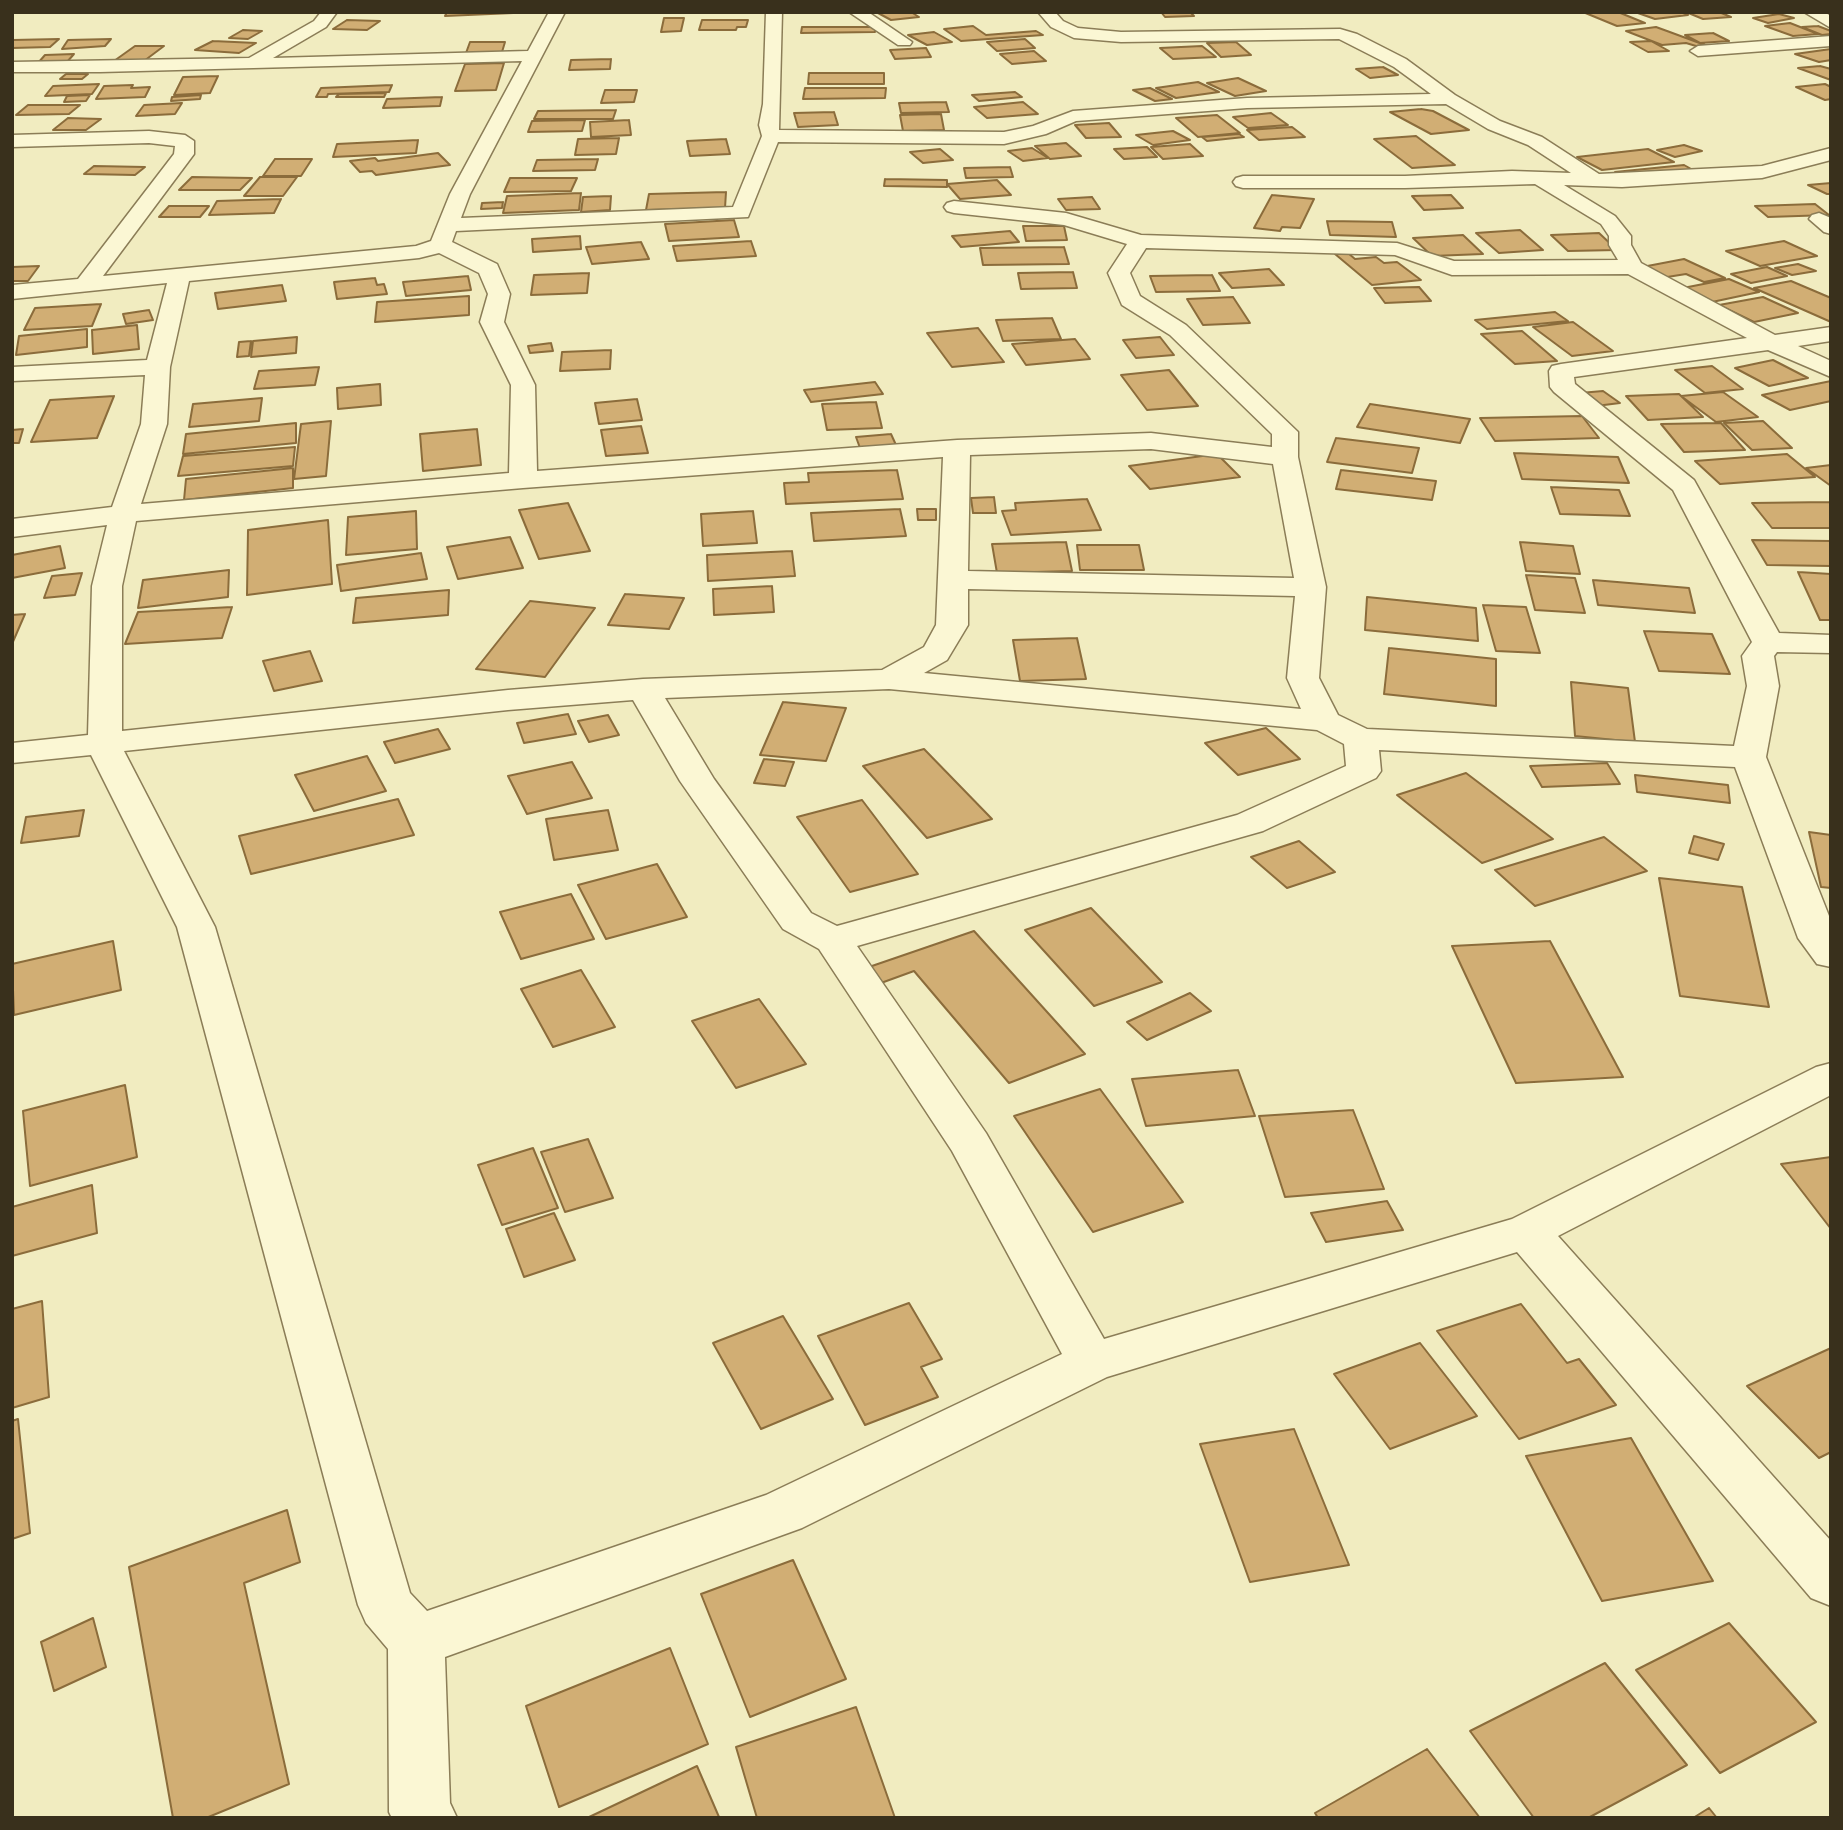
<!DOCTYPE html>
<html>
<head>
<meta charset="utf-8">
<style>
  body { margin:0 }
  #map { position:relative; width:1843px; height:1830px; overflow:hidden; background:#f1ecc0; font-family:"Zilla Slab",serif }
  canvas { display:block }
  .frame { position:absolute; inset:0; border:14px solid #39301c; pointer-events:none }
</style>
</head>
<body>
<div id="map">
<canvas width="1843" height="1830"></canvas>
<div class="frame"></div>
</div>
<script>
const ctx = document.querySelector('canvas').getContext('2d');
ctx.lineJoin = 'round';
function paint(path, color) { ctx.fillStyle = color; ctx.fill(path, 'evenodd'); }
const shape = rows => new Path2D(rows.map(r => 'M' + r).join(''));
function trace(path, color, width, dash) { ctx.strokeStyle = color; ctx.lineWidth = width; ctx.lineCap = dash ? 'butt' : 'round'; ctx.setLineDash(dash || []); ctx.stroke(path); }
const building = shape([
  [447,12,536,12,445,16,447,12],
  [911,12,919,17,891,20,878,13,911,12],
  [1161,12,1190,12,1194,16,1165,17,1161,12],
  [1583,12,1618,12,1645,23,1617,26,1583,12],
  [1635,12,1680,12,1688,15,1655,19,1635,12],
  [1686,12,1719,12,1731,17,1703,19,1686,12],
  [1779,14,1794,18,1768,23,1753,18,1779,14],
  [664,18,684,18,681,31,661,32,664,18],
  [347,20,380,21,367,30,333,29,347,20],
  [702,20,748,20,746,27,737,27,736,30,699,30,702,20],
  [1790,23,1818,34,1793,36,1765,26,1790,23],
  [973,26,986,35,1036,31,1043,35,961,41,944,29,973,26],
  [1818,26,1831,31,1831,34,1822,35,1802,27,1818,26],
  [802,27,875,27,875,32,801,33,802,27],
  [1656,27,1667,31,1705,45,1696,46,1686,43,1662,45,1626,31,1656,27],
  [243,30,262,31,248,39,229,38,243,30],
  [934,32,952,42,927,45,908,35,934,32],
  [1713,33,1729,41,1700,43,1685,35,1713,33],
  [59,39,50,47,12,48,13,40,59,39],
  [111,39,105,46,62,49,68,40,111,39],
  [1025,39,1035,48,997,51,987,42,1025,39],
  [213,41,256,43,239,53,195,50,213,41],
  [1651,41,1669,51,1648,52,1630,42,1651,41],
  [470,42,505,42,502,52,466,53,470,42],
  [1236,42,1251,55,1221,57,1207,43,1236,42],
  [135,46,164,46,144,61,114,61,135,46],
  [1202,46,1216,57,1173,59,1160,48,1202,46],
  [926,48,931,57,895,59,890,50,926,48],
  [1831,49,1831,60,1819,62,1795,54,1831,49],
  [1034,51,1046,61,1012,64,1000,54,1034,51],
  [74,54,67,62,38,63,45,55,74,54],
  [611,59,610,69,569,70,571,60,611,59],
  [504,63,496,90,455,91,465,64,504,63],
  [1820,66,1831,69,1831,80,1798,68,1820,66],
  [1383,67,1398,75,1370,78,1356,69,1383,67],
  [809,73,884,73,884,84,808,84,809,73],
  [66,74,88,74,82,79,60,79,66,74],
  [218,76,210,93,174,95,183,77,218,76],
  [1238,78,1266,91,1235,96,1207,83,1238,78],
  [1198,82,1219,92,1176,98,1156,88,1198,82],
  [99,84,92,94,45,96,53,86,99,84],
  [1825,84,1831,87,1831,99,1825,100,1796,87,1825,84],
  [133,85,131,88,150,87,145,97,96,99,104,86,133,85],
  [392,85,389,92,328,94,327,97,316,97,321,88,392,85],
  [805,88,886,88,885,98,803,99,805,88],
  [1150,88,1172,99,1155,101,1133,90,1150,88],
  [605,90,637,90,634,102,601,103,605,90],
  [1015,92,1022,97,979,101,972,95,1015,92],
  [386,93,384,97,336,97,339,94,386,93],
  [90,95,86,101,64,102,67,96,90,95],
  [201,95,200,99,171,101,172,97,201,95],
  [442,97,440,106,383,108,387,99,442,97],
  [946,102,949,112,901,113,899,103,946,102],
  [1023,102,1038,114,987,118,974,107,1023,102],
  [182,103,175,114,136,116,144,105,182,103],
  [28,105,80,105,69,114,16,115,28,105],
  [1421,109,1433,111,1469,130,1431,134,1390,112,1421,109],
  [616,110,613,119,534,119,538,111,616,110],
  [834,112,838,125,798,127,794,113,834,112],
  [1271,113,1288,125,1248,128,1233,117,1271,113],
  [941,114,944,130,903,131,900,115,941,114],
  [1217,115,1240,133,1198,137,1176,118,1217,115],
  [68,118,101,119,86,130,53,130,68,118],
  [585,120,582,131,528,132,532,121,585,120],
  [629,120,631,135,591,137,590,122,629,120],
  [1109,123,1121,137,1086,138,1075,125,1109,123],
  [1292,127,1305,137,1259,140,1247,130,1292,127],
  [1173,131,1190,140,1153,145,1136,135,1173,131],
  [1239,134,1244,137,1207,141,1202,137,1239,134],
  [1416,136,1455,165,1412,168,1374,139,1416,136],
  [619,138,616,154,575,155,578,139,619,138],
  [726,139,730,154,690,156,687,141,726,139],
  [418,140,416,153,333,157,337,144,418,140],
  [1066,143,1081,156,1050,159,1035,146,1066,143],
  [1190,144,1203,156,1163,159,1151,147,1190,144],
  [1684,145,1702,151,1675,157,1657,150,1684,145],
  [1147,147,1157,157,1124,159,1114,149,1147,147],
  [1032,148,1048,158,1023,161,1008,151,1032,148],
  [940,149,953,160,923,163,910,152,940,149],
  [1648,149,1674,162,1602,170,1577,157,1648,149],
  [438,153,450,165,376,175,372,171,360,172,350,161,375,158,378,161,438,153],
  [275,159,312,159,301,176,263,176,275,159],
  [598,159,595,170,533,171,537,160,598,159],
  [1684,165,1693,170,1624,177,1615,172,1684,165],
  [94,166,145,167,135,175,84,174,94,166],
  [1010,167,1013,177,966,178,964,168,1010,167],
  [192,177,252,178,240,190,179,190,192,177],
  [260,177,297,177,283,196,244,196,260,177],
  [510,178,577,178,571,191,504,192,510,178],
  [885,179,947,180,947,187,884,186,885,179],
  [997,180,1011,195,960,199,947,184,997,180],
  [1831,183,1831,194,1827,194,1808,185,1831,183],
  [726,192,725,208,646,210,649,194,726,192],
  [581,193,579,210,503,213,507,196,581,193],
  [1272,195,1314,199,1300,228,1282,227,1280,231,1254,228,1272,195],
  [1451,195,1463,208,1424,210,1412,196,1451,195],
  [611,196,610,210,581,212,583,197,611,196],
  [1092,197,1100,209,1066,210,1058,199,1092,197],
  [281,199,274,213,209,215,217,201,281,199],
  [503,202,502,208,481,209,482,203,503,202],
  [1815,204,1829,215,1768,217,1755,206,1815,204],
  [169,206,209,206,200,217,159,217,169,206],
  [734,220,739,237,669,241,665,224,734,220],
  [1327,221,1392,222,1396,237,1330,235,1327,221],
  [1023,226,1064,226,1067,240,1026,241,1023,226],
  [1520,230,1543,250,1499,253,1476,233,1520,230],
  [1010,231,1019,242,961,247,952,236,1010,231],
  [1599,233,1617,250,1568,251,1551,235,1599,233],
  [1463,235,1483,254,1432,256,1413,238,1463,235],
  [580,236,581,249,533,252,532,239,580,236],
  [751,241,756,256,677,261,673,246,751,241],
  [1784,241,1817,256,1760,266,1726,251,1784,241],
  [641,242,649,259,592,264,586,247,641,242],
  [1064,247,1069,264,983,265,980,248,1064,247],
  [1348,253,1355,259,1376,257,1384,263,1397,262,1421,280,1372,285,1335,254,1348,253],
  [1684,259,1725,278,1704,282,1686,274,1661,278,1637,268,1684,259],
  [1798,264,1816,271,1792,275,1775,268,1798,264],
  [39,266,28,281,12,281,12,267,39,266],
  [1767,267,1787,276,1751,283,1731,274,1767,267],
  [1269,269,1284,285,1232,288,1219,273,1269,269],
  [1073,272,1077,288,1021,289,1018,273,1073,272],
  [589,273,587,293,531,295,534,275,589,273],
  [1212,275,1220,291,1156,292,1150,276,1212,275],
  [468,276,471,290,406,296,403,282,468,276],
  [375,278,377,285,384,284,387,294,337,299,334,282,375,278],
  [1729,279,1759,292,1712,302,1683,288,1729,279],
  [1791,281,1831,298,1831,322,1754,288,1791,281],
  [282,285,286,301,218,309,215,293,282,285],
  [1419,287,1431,301,1385,303,1374,288,1419,287],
  [469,296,469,315,375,322,377,302,469,296],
  [1233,297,1250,323,1203,325,1187,299,1233,297],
  [1763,297,1798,313,1754,322,1719,305,1763,297],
  [101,304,92,326,24,330,35,308,101,304],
  [149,310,153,320,126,324,123,314,149,310],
  [1555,312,1568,321,1487,329,1475,320,1555,312],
  [1052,318,1061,339,1003,341,996,320,1052,318],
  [1573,322,1613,351,1572,356,1533,327,1573,322],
  [137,325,139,349,93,354,92,330,137,325],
  [978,328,1004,362,952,367,927,333,978,328],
  [87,329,87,347,16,355,19,336,87,329],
  [1522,331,1557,361,1515,364,1481,334,1522,331],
  [297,337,296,353,251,357,253,341,297,337],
  [1160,337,1174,355,1136,358,1123,340,1160,337],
  [1075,339,1090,359,1026,365,1012,344,1075,339],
  [251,341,249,356,237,357,239,342,251,341],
  [551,343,553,351,530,353,528,346,551,343],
  [611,350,610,369,560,371,562,352,611,350],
  [1773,360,1808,378,1769,386,1735,368,1773,360],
  [1712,366,1743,389,1705,393,1675,370,1712,366],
  [319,367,315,385,254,389,259,371,319,367],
  [1169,370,1198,406,1147,410,1121,375,1169,370],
  [1831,381,1831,401,1790,410,1762,395,1831,381],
  [875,382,883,394,811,402,804,390,875,382],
  [380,384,381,405,338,409,337,388,380,384],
  [1603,391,1620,403,1596,406,1580,393,1603,391],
  [1723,392,1758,417,1716,422,1681,396,1723,392],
  [1679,394,1703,417,1648,420,1626,396,1679,394],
  [114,396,97,438,31,442,50,400,114,396],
  [262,398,259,421,189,427,193,404,262,398],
  [637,399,642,420,599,424,595,403,637,399],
  [876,402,882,428,827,430,822,404,876,402],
  [1370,404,1470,419,1460,443,1357,427,1370,404],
  [1582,416,1599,438,1495,441,1480,418,1582,416],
  [331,421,326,476,294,479,301,424,331,421],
  [1763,421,1792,448,1752,450,1724,423,1763,421],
  [296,423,296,443,183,454,186,434,296,423],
  [1721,423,1745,450,1684,452,1661,424,1721,423],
  [641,426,648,453,606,456,601,430,641,426],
  [23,429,19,443,12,443,12,430,23,429],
  [477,429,481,465,423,471,420,434,477,429],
  [891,434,896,445,860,448,856,437,891,434],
  [1336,438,1419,448,1412,473,1327,462,1336,438],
  [295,447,293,466,178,476,183,456,295,447],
  [1514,453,1618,457,1629,483,1522,479,1514,453],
  [1217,454,1240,477,1150,489,1129,466,1217,454],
  [1787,454,1815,477,1720,484,1695,461,1787,454],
  [1831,465,1831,486,1806,468,1831,465],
  [293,468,293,488,184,500,186,479,293,468],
  [897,470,903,499,786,504,784,483,809,482,808,473,897,470],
  [1341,470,1436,481,1432,500,1336,489,1341,470],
  [1551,487,1619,490,1630,516,1560,514,1551,487],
  [994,497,996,513,973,513,971,498,994,497],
  [1087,499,1101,530,1011,535,1002,511,1016,510,1015,503,1087,499],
  [1830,502,1831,528,1772,528,1752,503,1830,502],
  [568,503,590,551,539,559,519,510,568,503],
  [900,509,906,536,814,541,811,513,900,509],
  [917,509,936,509,936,520,918,520,917,509],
  [416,511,417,549,346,555,348,517,416,511],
  [753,511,757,543,703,546,701,514,753,511],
  [328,520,332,584,247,595,248,530,328,520],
  [510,537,523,568,458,579,447,547,510,537],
  [1752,540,1831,541,1831,566,1767,565,1752,540],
  [1066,542,1072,571,997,573,992,544,1066,542],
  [1520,542,1573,546,1580,574,1526,571,1520,542],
  [1077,545,1139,545,1144,570,1080,570,1077,545],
  [60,546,65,568,12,578,12,555,60,546],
  [792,551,795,576,708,581,707,555,792,551],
  [421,553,427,579,341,591,337,565,421,553],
  [229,570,228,597,138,608,143,580,229,570],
  [1798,572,1831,574,1831,620,1820,620,1798,572],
  [82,573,75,595,44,598,52,576,82,573],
  [1526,575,1575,578,1585,613,1535,610,1526,575],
  [1593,580,1689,588,1695,613,1598,605,1593,580],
  [772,586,774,612,714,615,713,589,772,586],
  [449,590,448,615,353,623,356,598,449,590],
  [625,594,684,598,669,629,608,625,625,594],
  [1367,597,1476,608,1478,641,1365,630,1367,597],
  [530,601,595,608,545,677,476,669,530,601],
  [1483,605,1526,607,1540,653,1496,651,1483,605],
  [232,607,222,638,125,644,138,612,232,607],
  [25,614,12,644,12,615,25,614],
  [1644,631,1712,634,1730,674,1659,671,1644,631],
  [1077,638,1086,679,1020,681,1013,640,1077,638],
  [1389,648,1496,659,1496,706,1384,694,1389,648],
  [310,651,322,681,274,691,263,661,310,651],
  [1571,682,1628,688,1635,742,1575,736,1571,682],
  [783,702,846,708,826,761,760,755,783,702],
  [568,714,576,734,524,743,517,723,568,714],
  [608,715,619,735,589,742,578,721,608,715],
  [1266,728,1300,759,1238,775,1205,743,1266,728],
  [438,729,450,749,395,763,384,742,438,729],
  [924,749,992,819,927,838,863,766,924,749],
  [367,756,386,791,314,811,295,775,367,756],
  [764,759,794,762,785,786,754,783,764,759],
  [572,762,592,798,527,814,508,776,572,762],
  [1607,763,1620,784,1542,787,1530,766,1607,763],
  [1466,773,1553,839,1482,863,1397,795,1466,773],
  [1635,775,1728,785,1730,803,1637,792,1635,775],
  [398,799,414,835,251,874,239,836,398,799],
  [862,800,918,874,850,892,797,817,862,800],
  [84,810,79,836,21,843,26,817,84,810],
  [608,810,618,850,554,860,546,819,608,810],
  [1809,832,1831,835,1831,888,1821,887,1809,832],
  [1694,836,1724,844,1718,860,1689,853,1694,836],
  [1604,837,1647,871,1535,906,1495,870,1604,837],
  [1299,841,1335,872,1287,888,1251,857,1299,841],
  [657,864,687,917,606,939,578,885,657,864],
  [1659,878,1742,887,1769,1007,1680,996,1659,878],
  [571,894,594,939,521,959,500,912,571,894],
  [1091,908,1162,982,1094,1006,1025,930,1091,908],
  [974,931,1085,1054,1009,1083,914,971,881,983,869,967,974,931],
  [113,941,121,990,14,1015,12,964,113,941],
  [1550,941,1623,1077,1516,1083,1452,946,1550,941],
  [581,970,615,1027,553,1047,521,989,581,970],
  [1190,993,1211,1011,1147,1040,1127,1022,1190,993],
  [759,999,806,1064,736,1088,692,1021,759,999],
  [1238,1070,1255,1116,1146,1126,1132,1079,1238,1070],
  [125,1085,137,1157,30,1186,23,1111,125,1085],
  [1100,1089,1183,1202,1093,1232,1014,1116,1100,1089],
  [1353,1110,1384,1189,1285,1197,1259,1116,1353,1110],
  [588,1139,613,1198,565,1212,541,1152,588,1139],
  [533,1148,558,1208,502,1225,478,1165,533,1148],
  [1831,1157,1831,1229,1781,1164,1831,1157],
  [92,1185,97,1233,12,1256,12,1207,92,1185],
  [1387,1201,1403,1230,1326,1242,1311,1213,1387,1201],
  [554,1213,575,1260,524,1277,506,1229,554,1213],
  [42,1301,49,1397,12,1408,12,1309,42,1301],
  [909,1303,942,1359,921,1367,938,1397,865,1425,818,1336,909,1303],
  [1521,1304,1567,1363,1579,1359,1616,1405,1519,1439,1437,1331,1521,1304],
  [783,1316,833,1399,761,1429,713,1343,783,1316],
  [1420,1343,1477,1416,1390,1449,1334,1374,1420,1343],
  [1831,1348,1831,1452,1819,1458,1747,1386,1831,1348],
  [18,1419,30,1533,12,1539,12,1421,18,1419],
  [1294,1429,1349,1565,1250,1582,1200,1444,1294,1429],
  [1631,1438,1713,1581,1602,1601,1526,1456,1631,1438],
  [287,1510,300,1562,244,1583,289,1784,206,1818,173,1818,129,1567,287,1510],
  [793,1560,846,1679,750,1717,701,1594,793,1560],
  [93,1618,106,1667,54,1691,41,1642,93,1618],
  [1729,1623,1816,1722,1720,1773,1636,1670,1729,1623],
  [670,1648,708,1744,559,1807,526,1706,670,1648],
  [1605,1663,1687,1765,1588,1818,1534,1818,1470,1731,1605,1663],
  [856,1707,895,1818,757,1818,736,1747,856,1707],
  [1427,1749,1480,1818,1318,1818,1315,1813,1427,1749],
  [697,1766,719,1817,716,1818,587,1818,697,1766],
  [1709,1808,1717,1818,1693,1818,1709,1808]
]);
paint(building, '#d1ae74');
trace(building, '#8b6c3b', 2);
const street = shape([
  [321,12,337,12,326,27,273,58,528,51,549,12,565,12,470,194,461,218,733,207,762,136,759,125,763,104,766,12,782,12,779,130,1004,132,1033,126,1073,111,1247,98,1431,94,1394,67,1339,39,1121,42,1074,38,1051,27,1038,12,1055,12,1063,21,1078,28,1121,32,1340,29,1357,34,1406,59,1455,95,1500,121,1542,137,1599,174,1762,166,1831,148,1831,160,1762,178,1622,187,1564,185,1615,216,1631,236,1631,245,1641,263,1775,335,1831,327,1831,341,1798,346,1831,361,1831,377,1768,350,1574,377,1575,384,1694,480,1779,633,1831,635,1831,653,1777,652,1774,656,1779,686,1766,757,1831,921,1831,967,1817,964,1798,938,1735,767,1379,750,1381,771,1376,778,1263,831,857,946,986,1133,1104,1339,1512,1219,1816,1067,1831,1063,1831,1095,1558,1236,1831,1541,1831,1606,1811,1598,1517,1252,1107,1377,802,1528,445,1657,450,1803,457,1818,392,1818,389,1812,388,1649,366,1623,358,1605,177,927,91,755,12,763,12,743,88,735,92,586,107,525,12,537,12,519,112,507,141,424,145,375,12,381,12,367,147,360,167,283,12,299,12,285,78,279,174,154,175,146,149,143,12,147,12,135,149,131,185,135,194,141,194,154,103,276,416,246,431,241,450,194,522,61,100,72,12,72,12,62,249,58,314,21,321,12],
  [1446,104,1488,129,1528,145,1571,173,1512,171,1405,176,1243,176,1236,178,1233,182,1236,186,1243,188,1405,188,1535,184,1601,224,1609,236,1609,245,1618,260,1454,261,1397,243,1141,235,1066,213,954,201,947,203,944,207,947,211,954,213,1064,225,1127,244,1108,273,1122,305,1170,335,1272,434,1272,447,1151,433,957,440,537,471,535,385,504,322,510,294,497,264,452,242,456,231,748,217,778,142,1004,144,1046,134,1076,121,1247,108,1446,104],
  [1146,248,1395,255,1452,275,1628,274,1747,338,1561,364,1552,366,1549,371,1550,387,1554,392,1673,490,1752,642,1742,656,1747,686,1734,746,1367,729,1338,715,1319,678,1326,587,1298,457,1298,432,1186,325,1140,296,1130,273,1146,248],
  [439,253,479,273,488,294,480,322,511,385,509,473,141,504,167,424,170,367,189,281,419,258,439,253],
  [1151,449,1273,464,1294,578,968,571,970,455,1151,449],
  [943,457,936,625,924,647,882,670,643,679,508,690,122,731,122,586,136,521,523,488,943,457],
  [968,589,1295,596,1287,678,1301,709,924,673,947,660,968,625,968,589],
  [889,689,1317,730,1344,744,1346,766,1237,815,837,926,811,913,714,779,665,698,889,689],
  [633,700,680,781,783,929,819,949,952,1151,1062,1354,766,1495,427,1611,410,1593,215,927,124,751,508,710,633,700],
  [849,12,868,12,912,42,910,45,898,45,849,12],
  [1804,12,1824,12,1831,16,1831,28,1804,12],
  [1831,36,1831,46,1698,56,1690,51,1698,46,1831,36],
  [1819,213,1831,218,1831,234,1824,232,1809,219,1812,215,1819,213]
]);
trace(street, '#8b7d57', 3);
paint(street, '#fbf7d4');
</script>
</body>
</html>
